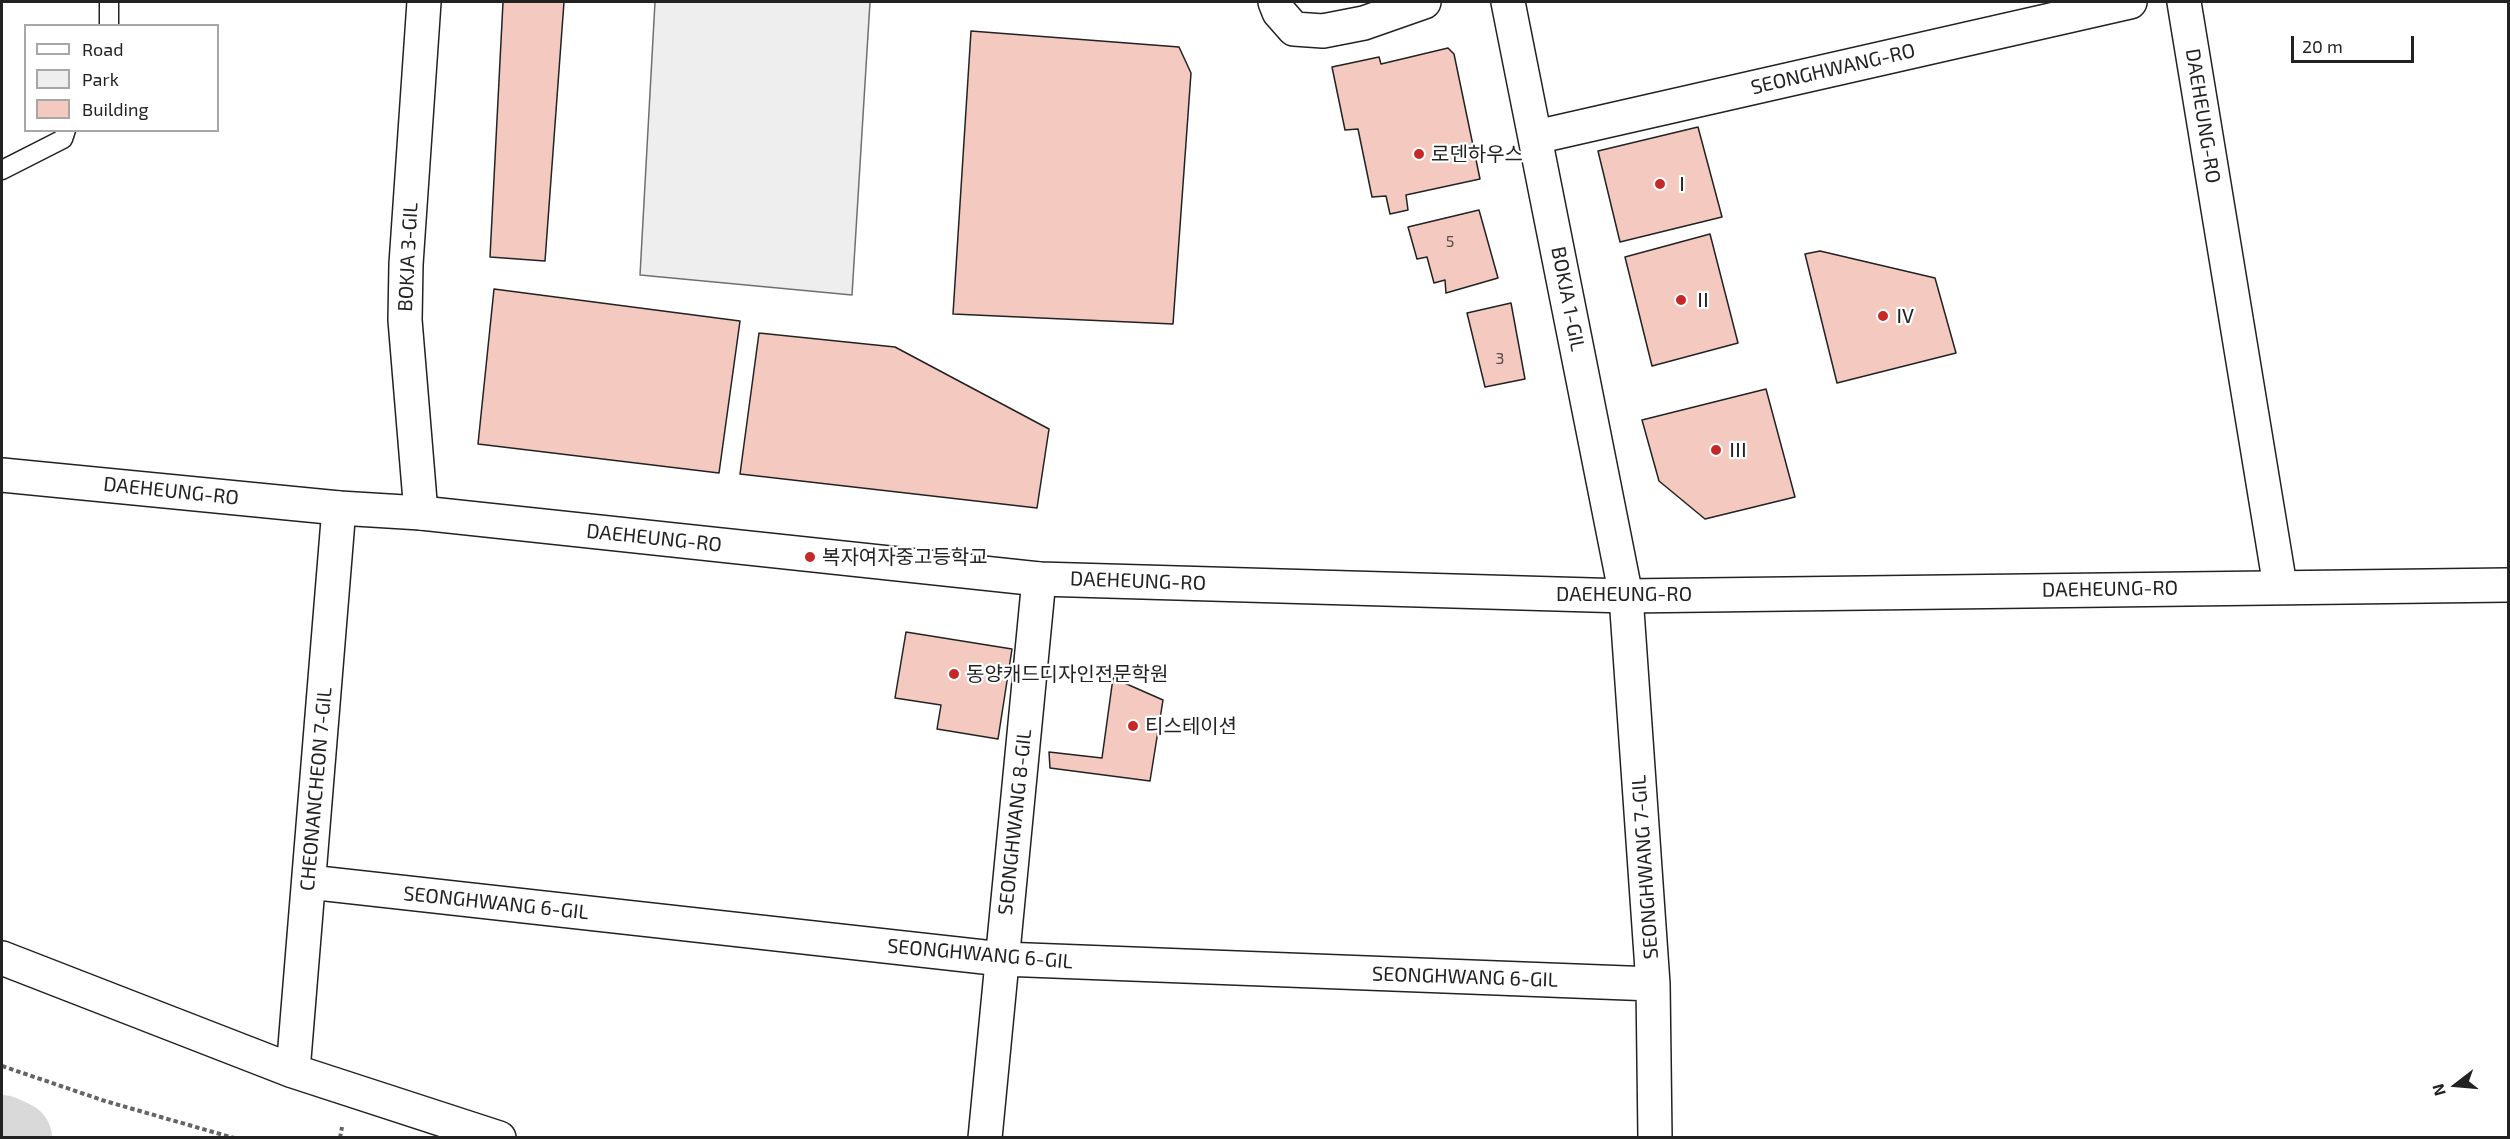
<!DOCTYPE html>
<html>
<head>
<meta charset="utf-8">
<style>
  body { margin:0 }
  #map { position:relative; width:2510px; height:1139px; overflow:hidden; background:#fff; font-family:"Exo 2",sans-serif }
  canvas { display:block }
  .frame { position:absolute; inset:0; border:3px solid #222; pointer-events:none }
  .legend { position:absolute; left:24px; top:24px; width:195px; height:108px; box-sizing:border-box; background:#fff; border:2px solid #a7a7a7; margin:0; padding:8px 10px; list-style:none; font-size:18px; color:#222 }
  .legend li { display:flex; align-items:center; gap:12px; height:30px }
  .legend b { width:30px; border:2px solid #a7a7a7 }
  .north { position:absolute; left:2426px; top:1055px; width:60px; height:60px; -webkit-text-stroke:4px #fff; paint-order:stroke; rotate:254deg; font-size:16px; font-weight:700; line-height:24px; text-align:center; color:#222 }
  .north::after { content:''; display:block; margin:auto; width:21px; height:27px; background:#222; clip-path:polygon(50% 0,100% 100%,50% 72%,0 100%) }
  .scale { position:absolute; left:2291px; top:36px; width:123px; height:27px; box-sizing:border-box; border:3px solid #222; border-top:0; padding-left:8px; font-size:18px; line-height:21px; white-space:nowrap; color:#222; -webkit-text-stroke:4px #fff; paint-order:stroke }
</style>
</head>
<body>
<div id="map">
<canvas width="2510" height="1139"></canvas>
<div class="frame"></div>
<ul class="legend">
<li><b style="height:8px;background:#fff"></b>Road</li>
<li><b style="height:16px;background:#eee"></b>Park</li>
<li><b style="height:16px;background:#f3c9c0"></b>Building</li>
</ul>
<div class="north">N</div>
<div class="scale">20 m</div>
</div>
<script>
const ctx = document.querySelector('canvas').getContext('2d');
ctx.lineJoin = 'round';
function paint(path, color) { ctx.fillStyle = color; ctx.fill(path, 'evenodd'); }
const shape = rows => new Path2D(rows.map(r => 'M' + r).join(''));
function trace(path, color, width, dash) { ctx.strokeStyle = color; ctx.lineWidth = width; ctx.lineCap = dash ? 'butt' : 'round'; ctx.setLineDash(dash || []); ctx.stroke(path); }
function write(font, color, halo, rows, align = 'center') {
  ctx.font = font + ' "Exo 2","Noto Sans KR",sans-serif'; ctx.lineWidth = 4.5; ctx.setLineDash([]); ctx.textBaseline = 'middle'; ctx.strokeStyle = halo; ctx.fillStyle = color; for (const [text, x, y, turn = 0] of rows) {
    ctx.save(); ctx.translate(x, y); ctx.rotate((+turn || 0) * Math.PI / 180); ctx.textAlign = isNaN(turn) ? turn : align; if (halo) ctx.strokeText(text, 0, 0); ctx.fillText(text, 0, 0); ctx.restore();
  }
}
const green = shape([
  [655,2,870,2,852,295,640,275,655,2]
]);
paint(green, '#eee');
trace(green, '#6f6f6f', 1.5);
trace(shape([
  [2,1132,15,1138]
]), '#d9d9d9', 74);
const building = shape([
  [503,2,564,2,545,261,490,257,503,2],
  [971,31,1179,47,1191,73,1173,324,953,314,971,31],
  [1448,48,1454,54,1480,179,1406,195,1408,210,1390,214,1386,196,1372,197,1358,129,1345,130,1332,67,1379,57,1381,64,1448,48],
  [1698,127,1722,217,1620,242,1598,151,1698,127],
  [1479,210,1498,278,1446,293,1445,280,1434,283,1427,257,1417,259,1408,227,1479,210],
  [1710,234,1738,343,1652,366,1625,257,1710,234],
  [1820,251,1935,278,1956,353,1837,383,1805,254,1820,251],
  [494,289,740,321,719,473,478,444,494,289],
  [1511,303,1525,379,1485,387,1467,313,1511,303],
  [759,333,895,347,1049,429,1037,508,740,474,759,333],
  [1766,389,1795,497,1705,519,1659,481,1642,420,1766,389],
  [906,632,1012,649,998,739,937,729,941,705,895,698,906,632],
  [1113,678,1163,700,1150,781,1050,768,1049,752,1102,758,1113,678]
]);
paint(building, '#f3c9c0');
trace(building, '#222', 1.5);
const service = shape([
  [109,26,109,2],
  [2,170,63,139,66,130]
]);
const minor = shape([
  [1275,2,1279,12,1294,29,1323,31,1364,23,1424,2],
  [1508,2,1626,596,1653,984,1655,1138],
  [2184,2,2280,586],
  [1536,137,2130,2],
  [421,513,405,320,406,264,424,2],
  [309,882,1002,959,1653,984],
  [2,958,293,1071,499,1138],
  [293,1071,339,508],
  [985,1138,1039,579]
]);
const tertiary = shape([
  [2,475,339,508,421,513,1039,579,1626,596,2508,585]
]);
trace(service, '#222', 21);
trace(minor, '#222', 36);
trace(tertiary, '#222', 36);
trace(shape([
  [2,1066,105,1101,234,1138],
  [340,1138,342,1127]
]), '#646464', 4, [4.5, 3]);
trace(service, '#fff', 18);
trace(minor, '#fff', 33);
trace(tertiary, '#fff', 33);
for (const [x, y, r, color] of [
  [1419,154,6,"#c62828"],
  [1660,184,6,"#c62828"],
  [1681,300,6,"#c62828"],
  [1883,316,6,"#c62828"],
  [1716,450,6,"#c62828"],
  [810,557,6,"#c62828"],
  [954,674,6,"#c62828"],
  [1133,726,6,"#c62828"]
]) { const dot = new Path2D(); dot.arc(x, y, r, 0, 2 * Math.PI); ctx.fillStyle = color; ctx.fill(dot); trace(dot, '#fff', 2); }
write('16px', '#564c4a', null, [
  ["5",1450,242],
  ["3",1500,359]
]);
write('20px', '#222', '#fff', [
  ["SEONGHWANG-RO",1833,69,-13],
  ["DAEHEUNG-RO",2203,116,81],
  ["BOKJA 3-GIL",408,257,-87],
  ["BOKJA 1-GIL",1568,299,79],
  ["DAEHEUNG-RO",171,491,6],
  ["DAEHEUNG-RO",654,538,6],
  ["DAEHEUNG-RO",1138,581,2],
  ["DAEHEUNG-RO",2110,589,-1],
  ["DAEHEUNG-RO",1624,594],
  ["CHEONANCHEON 7-GIL",316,789,-85],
  ["SEONGHWANG 8-GIL",1015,822,-84],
  ["SEONGHWANG 7-GIL",1645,867,-94],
  ["SEONGHWANG 6-GIL",496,903,6],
  ["SEONGHWANG 6-GIL",980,954,5],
  ["SEONGHWANG 6-GIL",1465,977,2]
]);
write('20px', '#222', '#fff', [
  ["로덴하우스",1431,154],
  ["Ⅰ",1672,184],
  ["Ⅱ",1693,300],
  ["Ⅳ",1895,316],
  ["Ⅲ",1728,450],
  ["복자여자중고등학교",822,557],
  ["동양캐드디자인전문학원",966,674],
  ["티스테이션",1145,726]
], 'left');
</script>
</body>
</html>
